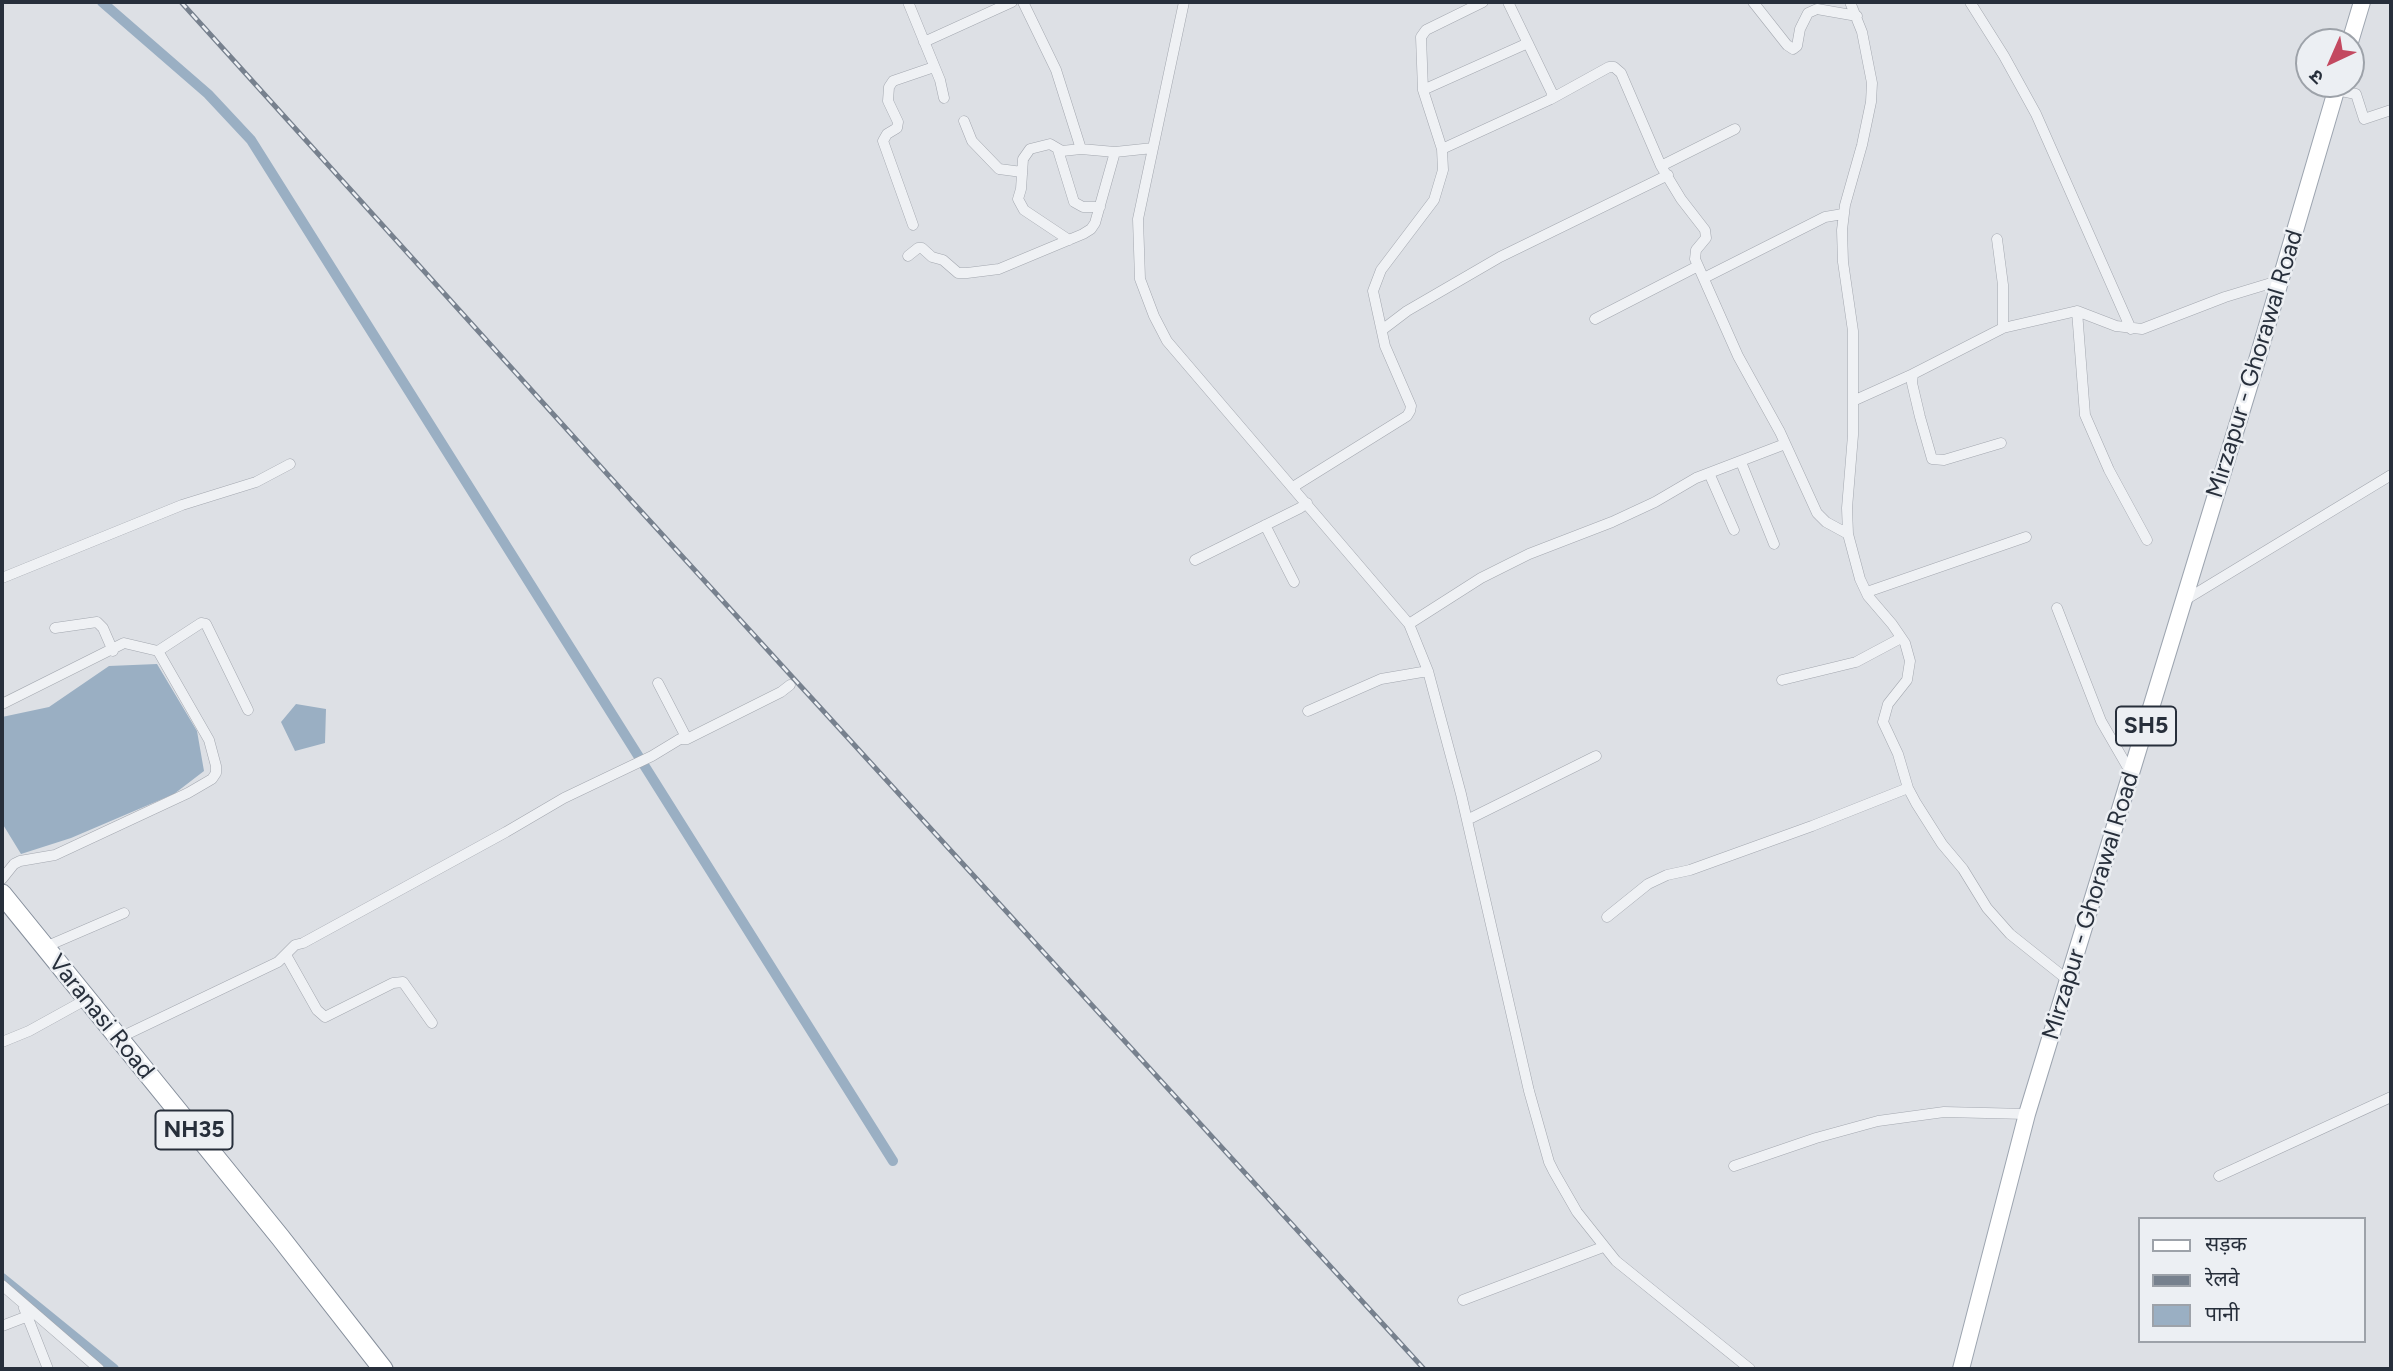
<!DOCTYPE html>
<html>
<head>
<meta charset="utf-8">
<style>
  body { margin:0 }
  #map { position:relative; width:2393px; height:1371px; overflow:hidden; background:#dde0e5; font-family:Figtree,"Noto Sans Devanagari",sans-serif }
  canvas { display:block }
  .frame { position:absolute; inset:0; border:4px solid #272f3b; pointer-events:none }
  .legend { position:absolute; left:2138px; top:1217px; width:228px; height:126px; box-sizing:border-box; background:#eceff3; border:2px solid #9da2a9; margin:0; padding:9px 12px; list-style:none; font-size:21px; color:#272f3b }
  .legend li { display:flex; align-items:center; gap:14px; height:35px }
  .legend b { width:35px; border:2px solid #9da2a9 }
  .north { position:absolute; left:2295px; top:28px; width:70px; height:70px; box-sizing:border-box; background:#eceff3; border:2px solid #9da2a9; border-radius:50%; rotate:224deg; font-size:19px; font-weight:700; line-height:28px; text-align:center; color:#272f3b }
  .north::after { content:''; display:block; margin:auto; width:24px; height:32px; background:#c34960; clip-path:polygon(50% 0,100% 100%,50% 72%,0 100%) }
</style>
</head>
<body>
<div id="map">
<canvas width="2393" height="1371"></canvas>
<div class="frame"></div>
<ul class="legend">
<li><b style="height:9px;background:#fff"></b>सड़क</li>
<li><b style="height:9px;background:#77818e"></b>रेलवे</li>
<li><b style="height:19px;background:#9aafc3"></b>पानी</li>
</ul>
<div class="north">उ</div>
</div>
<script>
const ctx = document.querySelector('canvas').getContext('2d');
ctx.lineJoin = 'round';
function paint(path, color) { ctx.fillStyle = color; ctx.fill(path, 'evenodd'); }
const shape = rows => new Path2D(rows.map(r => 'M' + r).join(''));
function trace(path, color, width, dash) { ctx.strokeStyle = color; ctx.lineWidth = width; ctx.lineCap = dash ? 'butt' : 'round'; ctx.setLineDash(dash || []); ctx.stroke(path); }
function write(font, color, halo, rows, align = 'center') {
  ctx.font = font + ' Figtree,sans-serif'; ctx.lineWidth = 5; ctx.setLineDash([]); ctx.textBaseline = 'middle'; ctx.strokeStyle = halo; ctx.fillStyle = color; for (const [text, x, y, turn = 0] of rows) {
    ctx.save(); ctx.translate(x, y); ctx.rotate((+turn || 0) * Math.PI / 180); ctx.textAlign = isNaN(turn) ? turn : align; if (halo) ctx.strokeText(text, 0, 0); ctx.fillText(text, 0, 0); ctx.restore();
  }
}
paint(shape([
  [157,664,197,731,204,771,174,794,71,838,21,854,2,823,2,717,49,707,109,666],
  [296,704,326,709,325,743,295,751,281,722]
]), '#9aafc3');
trace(shape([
  [102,2,208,94,251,140,893,1161],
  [2,1278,114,1369]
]), '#9aafc3', 10);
const street = shape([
  [908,2,940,80,944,98],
  [1023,2,1056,70,1081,149,1115,152,1153,148],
  [1184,2,1138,219,1140,279,1154,316,1167,341,1409,624,1428,671,1461,794,1529,1091,1549,1162,1554,1172,1577,1212,1616,1261,1750,1369],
  [1753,2,1787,45,1793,49,1797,46,1800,29,1808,13,1817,9,1857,16],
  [1850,2,1862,32,1872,83,1871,102,1862,145,1845,205,1842,230,1843,262,1853,331,1853,435,1847,508,1848,534,1860,579,1868,596,1892,624,1905,643,1910,661,1907,680,1888,704,1883,722,1898,754,1908,788,1916,803,1942,844,1963,869,1987,908,2010,934,2069,981],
  [1970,2,2004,56,2036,114,2131,329],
  [924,42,1012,2],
  [1423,90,1528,43],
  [2336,90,2356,94,2364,119,2391,110],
  [1551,99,1609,67,1614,67,1621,73,1661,166,1681,199,1705,230,1706,238,1696,250,1695,259,1738,356,1780,432,1817,513,1826,522,1848,534],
  [964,121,972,141,999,169,1022,172],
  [1442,149,1551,99,1552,93,1508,2],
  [1058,150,1074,202,1083,207,1100,207],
  [1661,166,1735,129],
  [913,225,883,141,887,134,897,128,898,122,888,101,889,87,893,81,934,67],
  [1997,239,2003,285,2003,328],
  [1069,240,1024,210,1018,199,1021,189,1023,159,1030,149,1050,144,1062,151,1081,149],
  [908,256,918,248,922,248,932,257,943,260,958,273,967,273,999,269,1083,234,1091,229,1095,223,1115,152],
  [1704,278,1825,217,1843,214],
  [2077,311,2085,415,2109,470,2147,540],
  [1595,319,1698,266],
  [1382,330,1407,311,1500,257,1668,175],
  [1913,374,1912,383,1920,417,1932,459,1944,460,2001,443],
  [1853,401,1913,374,2003,328,2077,311,2116,326,2142,329,2225,297,2281,280],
  [1741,462,1774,544],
  [1709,473,1734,530],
  [1293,487,1407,416,1410,411,1411,406,1385,346,1373,291,1381,270,1434,200,1443,170,1442,149,1423,90,1421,37,1426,30,1483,2],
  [1265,525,1294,582],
  [1195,560,1300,508,1307,503],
  [2,578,182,505,256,482,290,464],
  [1867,592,2026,537],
  [2185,600,2391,475],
  [2057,608,2101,721,2131,773],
  [1409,624,1481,578,1529,554,1612,522,1655,502,1696,478,1785,444],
  [55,628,97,622,103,628,113,651],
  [158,651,201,623,206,624,248,710],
  [1782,680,1856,662,1901,638],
  [658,683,687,739],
  [2,704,124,643,158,651,209,740,216,766,216,773,212,779,188,793,55,855,20,861,14,864,2,879],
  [1308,711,1381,679,1428,671],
  [1467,820,1596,756],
  [1607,917,1648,884,1667,875,1690,870,1812,826,1908,788],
  [45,947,124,913],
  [286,955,317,1010,325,1017,393,983,403,982,432,1023],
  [119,1038,278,962,295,945,303,943,506,832,564,798,652,756,680,739,687,739,781,692,790,685],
  [2,1042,29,1031,87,999],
  [1734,1166,1816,1138,1878,1121,1944,1112,2027,1114],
  [2219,1176,2391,1097],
  [2,1285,99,1369],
  [1463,1300,1603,1247],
  [24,1308,48,1369],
  [2,1326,28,1316]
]);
const primary = shape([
  [2350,42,2362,2],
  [1961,1369,2027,1114,2255,367,2338,84]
]);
const highway = shape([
  [2,894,280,1237,383,1369]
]);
trace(street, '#a3a7af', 11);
trace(primary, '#9da5b0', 18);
trace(highway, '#858e9b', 21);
trace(street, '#eff1f4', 10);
trace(primary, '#fff', 16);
trace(highway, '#fff', 19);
const rail = shape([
  [181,2,628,497,1424,1369]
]);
trace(rail, '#77818e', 5);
trace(rail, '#eceff3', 2.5, [8]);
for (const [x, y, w] of [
  [2146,726,60],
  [194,1130,77]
]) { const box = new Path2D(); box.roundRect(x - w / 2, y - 19.5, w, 39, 5); ctx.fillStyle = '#eceff3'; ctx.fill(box); trace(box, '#272f3b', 2); }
write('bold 23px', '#272f3b', null, [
  ["SH5",2146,726],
  ["NH35",194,1130]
]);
write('24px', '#272f3b', '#eceff3', [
  ["Mirzapur - Ghorawal Road",2255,364,-73],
  ["Mirzapur - Ghorawal Road",2091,906,-73],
  ["Varanasi Road",101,1017,51]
]);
</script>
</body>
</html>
